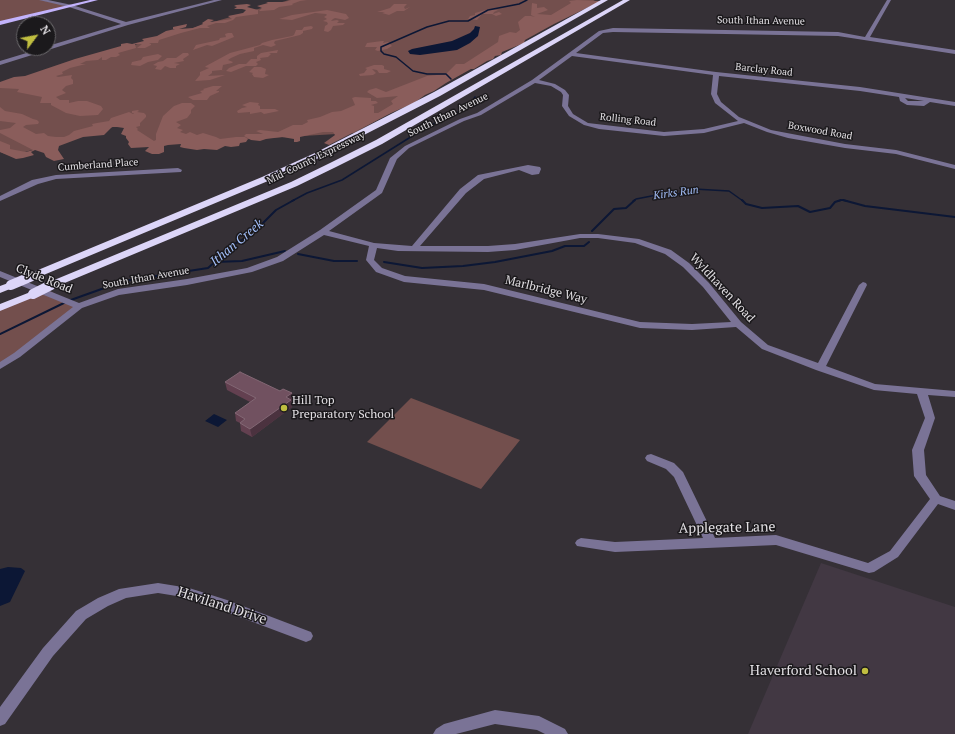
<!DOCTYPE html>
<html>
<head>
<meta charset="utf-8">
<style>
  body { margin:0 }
  #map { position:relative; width:955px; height:734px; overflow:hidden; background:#353036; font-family:"PT Serif",serif }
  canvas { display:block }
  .north { position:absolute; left:16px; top:16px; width:40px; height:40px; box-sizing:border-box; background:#1b191c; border:1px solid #6a686b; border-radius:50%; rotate:58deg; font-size:11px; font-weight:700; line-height:16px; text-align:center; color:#e1dee2 }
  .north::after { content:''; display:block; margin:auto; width:14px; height:18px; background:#c0be40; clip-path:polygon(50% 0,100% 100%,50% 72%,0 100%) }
</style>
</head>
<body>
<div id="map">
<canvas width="955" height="734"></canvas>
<div class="north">N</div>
</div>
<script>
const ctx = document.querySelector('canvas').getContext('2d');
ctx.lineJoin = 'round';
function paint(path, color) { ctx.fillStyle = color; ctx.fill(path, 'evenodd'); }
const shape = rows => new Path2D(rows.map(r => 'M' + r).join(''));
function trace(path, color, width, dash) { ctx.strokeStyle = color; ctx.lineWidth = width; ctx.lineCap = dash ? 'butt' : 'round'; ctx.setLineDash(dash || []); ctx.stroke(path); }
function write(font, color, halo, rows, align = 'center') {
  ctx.font = font + ' "PT Serif",serif'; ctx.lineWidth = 3; ctx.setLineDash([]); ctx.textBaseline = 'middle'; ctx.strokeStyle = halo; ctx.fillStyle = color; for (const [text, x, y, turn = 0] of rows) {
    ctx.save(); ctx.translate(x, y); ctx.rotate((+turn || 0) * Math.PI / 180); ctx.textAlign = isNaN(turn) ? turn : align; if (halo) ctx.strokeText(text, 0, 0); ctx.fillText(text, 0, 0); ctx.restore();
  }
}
paint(shape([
  [821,563,955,607,955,734,748,734]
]), '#423843');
paint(shape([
  [0,0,41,0,70,6,0,23],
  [289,0,595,0,354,133,148,145,120,125,11,156,0,152,0,84],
  [44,288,79,306,0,366,0,308],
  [411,398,520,440,481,489,367,442]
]), '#734f4d');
paint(shape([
  [291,0,307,0,300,1,292,4,293,5,279,7,274,10,261,11,259,11,262,8,257,6,268,3,266,2,285,2],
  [577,0,601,1,554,24,525,40,524,43,502,52,501,55,495,56,493,59,487,61,474,69,471,69,446,83,434,91,425,95,414,103,391,113,329,145,324,143,335,135,333,132,323,132,300,137,300,141,297,142,294,142,294,139,282,137,266,139,260,141,251,140,244,136,246,134,263,134,256,131,260,130,278,132,293,125,302,125,308,122,307,120,320,117,332,112,341,111,355,105,352,98,355,97,371,98,371,101,376,101,378,103,371,105,374,106,374,113,378,113,393,104,391,101,398,96,377,98,367,92,369,90,376,88,386,92,427,76,446,74,456,64,464,64,498,42,499,36,510,32,516,33,520,30,518,22,525,16,531,16,535,17,531,15,532,3,537,4,537,8,544,7,548,10,537,14,551,15,571,3,569,1],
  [247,4,251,5,247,7,258,10,258,14,236,17,233,20,225,23,216,23,207,26,210,28,200,28,181,33,159,40,158,43,149,43,151,44,151,45,145,48,137,48,142,44,135,44,136,48,118,53,120,55,116,57,111,57,106,60,102,60,102,57,98,60,86,61,80,64,86,64,70,68,62,72,63,74,56,76,58,77,72,75,71,78,73,80,73,84,66,86,62,90,66,93,56,97,60,100,69,100,69,103,78,101,87,101,101,106,103,109,98,115,80,116,66,113,51,105,51,103,40,103,42,97,17,92,19,89,0,88,0,82,14,77,25,76,75,59,121,46,121,44,127,43,132,44,144,41,142,39,157,36,166,31,175,29,173,29,173,27,187,24,186,27,179,29,193,28,203,24,202,23,208,19,214,20,210,22,232,19,228,16,243,13,246,10,242,9,234,9,237,7,234,6,236,5],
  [394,4,407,4,404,7,405,9,410,7,404,11,397,11,389,15,382,13,385,12,377,12,390,8],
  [489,9,498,10,494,12,493,14,499,12,502,14,496,16,492,14,482,14,477,20,468,19,470,16,475,15,475,13],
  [327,10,346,14,349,18,345,20,335,18,333,19,331,21,337,20,339,21,337,23,345,23,343,25,333,26,331,30,328,32,324,31,325,26,328,24,327,22,323,21,327,19,324,17,327,15,326,14,315,13,292,20,279,19,292,15],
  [311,26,313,27,312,29,303,31,303,33,300,35,275,41,274,43,276,45,271,47,263,45,254,48,254,51,240,54,231,58,228,60,233,62,232,63,223,65,222,70,226,71,229,68,239,64,246,64,251,59,257,59,257,56,261,53,278,50,277,53,269,53,271,54,268,57,260,58,261,60,256,62,258,64,256,66,246,66,231,72,221,70,212,71,212,73,208,76,225,75,210,80,195,81,200,75,200,72,209,68,205,67,206,66,230,53,260,45,262,43,272,40,292,36,294,35,296,30,302,30,304,27],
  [228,33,232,33,234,37,212,46,207,45,193,50,196,45,219,40,220,38,226,37,225,34],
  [382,41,384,41,383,43,388,42,392,46,387,49,378,51,375,50,377,47,365,47,367,43],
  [183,53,188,53,189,55,183,59,184,61,174,63,180,64,176,66,176,68,170,68,165,66,161,70,155,69,157,66,153,65,158,62,163,61,167,58,176,58],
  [158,54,162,56,158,60,148,62,140,66,131,65,132,62,141,60,143,57],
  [374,65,382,65,384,66,384,69,391,71,387,73,379,73,377,70,372,69,376,73,373,75,360,76,359,74,364,73,367,69,365,68],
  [254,67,261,67,266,69,265,74,269,75,263,78,254,77,252,74,253,73,249,72],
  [213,86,222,86,216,91,219,91,219,92,210,96,207,100,193,100,188,97,202,93,200,91,204,90,203,89],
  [250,102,259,103,258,105,260,106,260,109,275,109,279,111,264,114,261,112,250,114,250,112,238,113,237,111,242,108,247,107,242,105],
  [182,103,191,103,195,106,191,110,191,113,187,118,176,122,181,125,177,128,183,130,180,132,186,134,190,132,197,135,203,133,216,137,220,139,236,137,245,137,248,139,246,142,240,143,239,146,231,147,225,146,217,150,204,149,197,150,184,148,180,147,181,144,168,145,164,146,164,152,159,154,152,154,145,151,149,147,131,148,128,144,129,142,126,138,126,136,121,134,124,128,117,127,112,127,104,135,83,137,59,146,58,150,64,159,54,161,46,157,44,153,35,150,31,152,34,155,23,158,16,159,0,152,0,141,10,145,10,149,26,152,33,150,0,133,0,130,10,128,16,123,0,121,0,107,5,111,22,114,33,119,37,120,39,122,38,124,26,125,23,127,36,134,44,133,48,136,56,137,64,137,69,135,74,131,93,126,92,124,97,123,109,121,111,118,129,112,133,114,134,113,132,113,132,111,138,110,139,111,137,112,144,113,146,115,146,117,140,123,140,126,136,127,138,129,137,130,154,141,156,140,156,134,163,116,174,106]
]), '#8a5d5b');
paint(shape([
  [475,26,480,27,478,36,470,43,457,50,420,55,410,54,408,51,412,49,452,41,470,33,474,29],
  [214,414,227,420,218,427,205,421],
  [8,567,21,568,25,571,10,602,0,606,0,569]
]), '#0c1735');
trace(shape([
  [451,79,446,74,427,74,413,71,396,57,384,54,381,51,381,47,427,27,449,21,468,21,488,10,519,4,527,0],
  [292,201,307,193,342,180,425,128,469,107,475,97],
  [633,201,636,199,662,194,678,194,694,189,729,191,743,201],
  [838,201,842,200,847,201]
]), '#0c1735', 1.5);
trace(shape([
  [742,200,746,204,762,208,798,206,810,212,830,208,835,202,841,200],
  [843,200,865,206,955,217],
  [592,231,614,209,626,208,635,200],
  [298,254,334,261,357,261],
  [215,262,242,261,285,251],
  [384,262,422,268,463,266,495,262,552,251,565,246,584,246,589,242],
  [0,334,68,301,124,281,208,268,236,243,250,236,276,210,294,200]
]), '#0c1735', 2);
paint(shape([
  [39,0,48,0,72,5,126,22,214,0,222,0,128,25,0,65,0,61,43,48,48,48,48,46,121,24,69,7,39,0],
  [887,0,891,0,870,37,955,50,955,54,838,36,613,32,603,33,576,53,716,72,860,87,955,102,955,106,930,102,924,106,907,105,900,101,899,97,860,91,719,76,717,94,721,102,739,117,771,130,845,144,896,150,955,165,955,169,896,154,845,148,788,138,767,132,744,123,704,133,664,136,599,129,584,125,569,116,562,106,563,95,561,92,551,86,535,83,481,115,464,121,409,148,397,159,382,193,329,231,374,243,412,246,460,189,478,175,528,165,540,167,541,169,539,174,532,175,519,170,484,179,466,193,420,246,488,246,515,244,580,234,598,234,639,239,671,250,689,263,709,283,741,322,768,345,818,363,859,285,863,282,866,283,867,285,826,366,875,384,955,391,955,397,928,395,935,418,924,450,926,475,940,496,955,501,955,510,938,504,898,557,874,572,869,573,776,545,615,552,577,546,575,543,577,540,581,538,615,542,703,538,674,477,666,469,647,461,645,458,647,455,651,454,674,463,683,472,715,538,776,535,868,563,890,551,930,499,914,476,912,450,925,418,917,394,874,390,816,370,762,349,736,327,692,330,640,328,484,290,404,282,376,272,366,260,369,246,324,235,283,261,252,272,187,285,119,295,82,308,20,357,0,369,0,362,14,353,73,307,0,277,0,271,79,303,118,289,187,279,247,268,277,257,320,230,376,190,390,158,405,146,460,119,477,113,532,80,599,31,613,28,838,32,865,37,887,0],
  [572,56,713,75,711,94,715,103,738,121,704,129,664,132,588,123,573,114,568,106,569,95,565,90,555,84,539,80,572,56],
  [905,98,924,101,908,101,905,98],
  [580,238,598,238,635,243,665,254,683,267,703,287,731,322,692,324,640,322,484,284,405,276,382,268,374,260,377,248,398,251,488,252,515,250,580,238],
  [178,168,182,170,181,172,56,179,38,184,0,201,0,196,32,180,56,175,178,168],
  [158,583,189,588,227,600,311,632,313,636,311,640,306,642,189,598,158,593,126,598,108,606,86,619,53,656,5,724,0,726,0,707,43,648,76,611,98,598,119,589,158,583],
  [495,710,539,716,565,729,568,734,545,734,537,730,495,724,456,734,433,734,436,729,444,724,495,710]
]), '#7a7396');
paint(shape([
  [90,0,98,0,0,25,0,21,90,0]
]), '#c2b2fb');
paint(shape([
  [601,0,608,0,440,96,321,157,268,181,34,279,26,279,25,277,26,275,262,177,315,153,434,92,601,0],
  [623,0,630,0,382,144,336,167,297,186,55,287,51,288,46,285,47,283,291,182,330,163,376,140,623,0],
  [11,282,16,285,15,287,0,293,0,286,11,282],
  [33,291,37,292,38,294,37,296,0,311,0,304,33,291]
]), '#dcd5f8');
trace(shape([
  [11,285,30,277],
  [33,294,51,285]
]), '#dcd5f8', 10);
paint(shape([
  [225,382,292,393,293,401,291,402,292,407,252,437,241,431,240,423,236,421,235,413,250,402,227,390]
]), '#634050');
paint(shape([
  [292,393,293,401,291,402,292,407,252,437,250,429,286,397]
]), '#4b323f');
const building = shape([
  [240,372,280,391,283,389,292,393,286,397,291,400,250,429,240,423,245,419,235,413,256,398,225,382,240,372]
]);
paint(building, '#715160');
trace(building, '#826774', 1);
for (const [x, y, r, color] of [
  [284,408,4,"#c0be40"],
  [865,671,4,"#c0be40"]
]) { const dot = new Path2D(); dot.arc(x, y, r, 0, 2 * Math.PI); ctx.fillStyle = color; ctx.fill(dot); trace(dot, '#1b191c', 1.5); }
write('10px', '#e1dee2', '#1b191c', [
  ["South Ithan Avenue",761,21,1],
  ["Barclay Road",764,70,6],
  ["South Ithan Avenue",448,115,-26],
  ["Rolling Road",628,120,6],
  ["Boxwood Road",820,131,10],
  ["Mid-County Expressway",316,158,-26],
  ["Cumberland Place",98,165,-4],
  ["South Ithan Avenue",146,278,-10]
]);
write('italic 11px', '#a3bffa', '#1b191c', [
  ["Kirks Run",676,193,-8]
]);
write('12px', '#e1dee2', '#1b191c', [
  ["Clyde Road",44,279,22],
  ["Wyldhaven Road",722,288,47],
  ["Marlbridge Way",546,290,14]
]);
write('12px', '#e1dee2', '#1b191c', [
  ["Hill Top",292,401],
  ["Preparatory School",292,415]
], 'left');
write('italic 13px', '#a3bffa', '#1b191c', [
  ["Ithan Creek",237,243,-40]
]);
write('14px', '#e1dee2', '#1b191c', [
  ["Applegate Lane",727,528,-1],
  ["Haviland Drive",222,606,18]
]);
write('14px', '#e1dee2', '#1b191c', [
  ["Haverford School",857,671]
], 'right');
</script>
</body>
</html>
